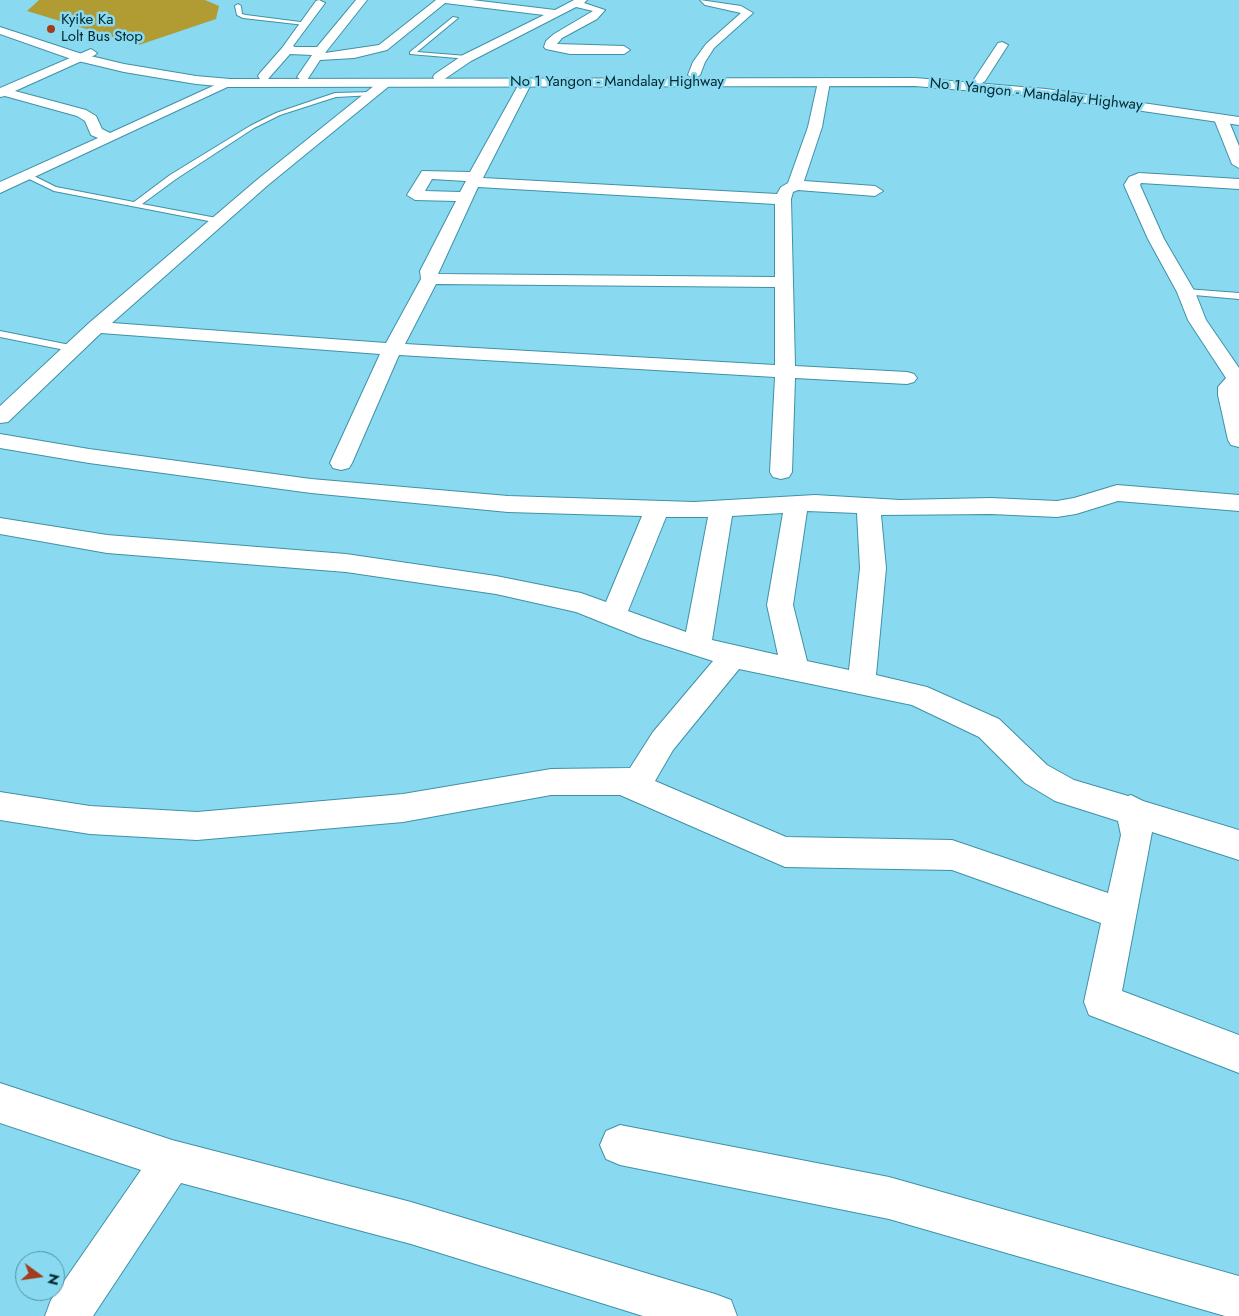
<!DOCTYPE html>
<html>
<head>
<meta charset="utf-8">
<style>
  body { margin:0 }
  #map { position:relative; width:1239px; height:1316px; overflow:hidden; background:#89daf0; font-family:Jost,sans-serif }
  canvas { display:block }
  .north { position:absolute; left:15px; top:1251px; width:50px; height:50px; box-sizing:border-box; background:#89daf0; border:1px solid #5392a3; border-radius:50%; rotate:104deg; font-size:14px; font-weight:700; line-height:20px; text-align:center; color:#03272f }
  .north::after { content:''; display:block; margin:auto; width:18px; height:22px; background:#a33c1a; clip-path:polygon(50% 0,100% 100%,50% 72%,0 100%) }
</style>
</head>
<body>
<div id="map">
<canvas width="1239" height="1316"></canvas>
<div class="north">N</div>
</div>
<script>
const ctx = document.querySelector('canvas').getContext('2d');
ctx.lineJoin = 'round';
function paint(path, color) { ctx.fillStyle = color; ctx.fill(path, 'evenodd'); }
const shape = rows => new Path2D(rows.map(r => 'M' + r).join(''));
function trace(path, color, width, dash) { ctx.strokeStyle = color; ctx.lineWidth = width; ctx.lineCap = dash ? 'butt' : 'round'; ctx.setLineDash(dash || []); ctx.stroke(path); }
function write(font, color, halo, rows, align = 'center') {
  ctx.font = font + ' Jost,sans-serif'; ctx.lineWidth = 5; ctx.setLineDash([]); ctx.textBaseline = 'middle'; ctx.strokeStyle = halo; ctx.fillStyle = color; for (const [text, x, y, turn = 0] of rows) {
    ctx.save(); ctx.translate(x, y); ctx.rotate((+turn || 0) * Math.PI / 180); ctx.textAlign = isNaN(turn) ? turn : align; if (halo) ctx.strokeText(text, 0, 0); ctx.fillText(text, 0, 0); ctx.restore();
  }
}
paint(shape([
  [39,0,205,0,219,6,216,19,139,45,27,11]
]), '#b19b33');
const lane = shape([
  [238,4,241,6,242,14,246,15,308,23,305,25,243,18,237,15,235,6,238,4],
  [453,17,458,18,417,52,467,56,469,59,410,54,410,52,453,17],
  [372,92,374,95,336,97,280,115,254,128,176,179,142,204,222,219,223,221,219,223,54,191,23,176,30,174,56,187,134,202,170,175,250,126,276,113,335,93,372,92],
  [1186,289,1239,293,1239,299,1183,294,1182,292,1186,289],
  [0,331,75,346,80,349,75,352,0,337,0,331]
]);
const street = shape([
  [319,0,325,3,293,46,295,47,317,47,356,0,367,0,325,53,379,45,436,0,472,0,555,10,574,0,587,0,584,3,605,10,597,19,562,38,557,44,624,46,630,50,624,54,570,54,546,49,544,47,546,41,554,34,593,11,576,7,471,61,443,80,435,80,433,77,435,74,463,55,544,15,445,3,387,50,354,58,320,60,307,80,303,81,297,77,312,55,290,54,268,79,260,79,258,76,260,73,282,48,316,1,319,0],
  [700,0,741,6,753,13,714,48,705,62,700,75,694,79,688,75,693,62,706,44,741,13,705,5,700,0],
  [1002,42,1008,45,985,81,979,85,975,84,973,81,998,43,1002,42],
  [91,49,97,53,95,55,15,91,86,110,96,116,102,129,110,133,226,80,234,80,236,83,0,193,0,182,98,138,91,135,85,121,77,116,5,96,0,97,0,88,91,49],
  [526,78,532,82,483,178,777,194,781,187,788,183,808,127,818,82,824,78,828,79,830,82,822,127,804,181,875,186,883,191,875,196,798,190,793,192,791,199,795,366,907,372,914,374,917,378,914,382,907,384,795,378,792,472,789,477,781,479,773,477,770,472,775,377,399,355,352,463,349,468,341,470,333,468,330,463,380,354,101,333,8,422,0,423,0,406,89,323,258,179,380,81,384,80,390,84,388,87,268,185,112,323,386,343,421,279,420,271,456,201,415,200,407,195,422,171,470,172,520,82,526,78],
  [432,179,466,181,460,192,425,191,432,179],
  [478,187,775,204,775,277,438,274,478,187],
  [436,284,775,287,775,365,405,344,436,284],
  [1221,115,1228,119,1239,146,1239,168,1232,164,1214,119,1221,115],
  [1139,173,1239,179,1239,189,1141,183,1140,185,1164,239,1195,292,1206,320,1239,368,1239,447,1231,445,1228,440,1218,395,1218,387,1226,378,1188,320,1177,292,1148,239,1124,185,1129,177,1139,173],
  [0,434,89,449,311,479,508,496,694,502,815,495,900,500,991,498,1057,501,1074,498,1117,485,1239,495,1239,511,1118,501,1076,514,1057,517,991,514,881,515,886,568,876,675,927,687,999,719,1047,765,1074,780,1128,796,1131,795,1143,801,1239,830,1239,860,1152,832,1122,991,1239,1035,1239,1073,1089,1015,1084,1002,1101,923,952,870,785,867,620,795,551,795,403,822,197,840,90,834,0,820,0,792,90,806,197,812,403,794,551,769,630,768,653,732,713,661,641,638,576,612,496,594,346,572,107,553,0,534,0,518,107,535,346,554,496,576,581,593,606,602,642,516,508,512,311,493,89,463,0,448,0,434],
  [807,511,857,513,860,568,849,670,807,661,793,605,807,511],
  [783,513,767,605,778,655,712,640,732,516,783,513],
  [666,517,708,517,686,632,628,611,666,517],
  [739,669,912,705,979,737,1025,783,1055,801,1118,821,1121,835,1108,893,952,840,786,837,655,781,673,750,739,669],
  [0,1083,172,1140,411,1202,715,1294,731,1300,737,1316,643,1316,411,1244,181,1183,93,1316,45,1316,51,1300,141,1170,0,1123,0,1083],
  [620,1125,889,1177,1239,1276,1239,1316,1225,1316,889,1219,620,1165,606,1159,600,1145,606,1131,620,1125]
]);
const highway = shape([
  [0,27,82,54,124,64,196,76,230,79,915,78,1046,89,1239,117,1239,125,1046,97,915,86,230,87,196,84,124,72,74,60,0,34,0,27]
]);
trace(lane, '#3f91a6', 2);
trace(street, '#3f91a6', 2);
trace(highway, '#3f91a6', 2);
paint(lane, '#fff');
paint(street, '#fff');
paint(highway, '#fff');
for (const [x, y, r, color] of [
  [51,29,5,"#a33c1a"]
]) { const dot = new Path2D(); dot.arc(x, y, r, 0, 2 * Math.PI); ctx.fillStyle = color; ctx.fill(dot); trace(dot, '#89daf0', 2); }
write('15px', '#03272f', '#89daf0', [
  ["Kyike Ka",61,20],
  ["Lolt Bus Stop",61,37]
], 'left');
write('15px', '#03272f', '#89daf0', [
  ["No 1 Yangon - Mandalay Highway",617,82],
  ["No 1 Yangon - Mandalay Highway",1036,95,6]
]);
</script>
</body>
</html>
